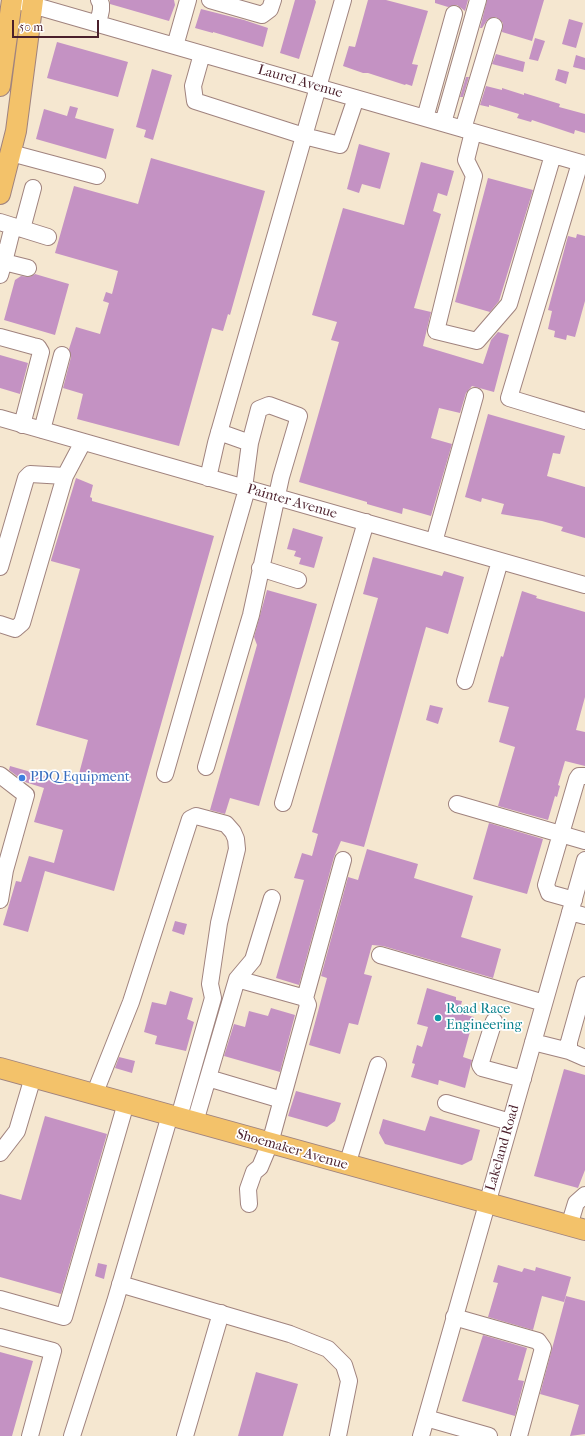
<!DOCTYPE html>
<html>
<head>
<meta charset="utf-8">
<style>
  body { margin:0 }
  #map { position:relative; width:585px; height:1436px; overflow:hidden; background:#f5e7d0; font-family:"IM FELL French Canon",serif }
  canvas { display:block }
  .scale { position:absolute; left:12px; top:20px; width:87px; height:18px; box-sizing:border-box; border:2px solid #4a1f2b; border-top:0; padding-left:5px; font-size:12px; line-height:14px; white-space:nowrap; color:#4a1f2b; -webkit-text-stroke:3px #fff; paint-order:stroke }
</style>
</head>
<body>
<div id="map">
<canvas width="585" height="1436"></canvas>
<div class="scale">50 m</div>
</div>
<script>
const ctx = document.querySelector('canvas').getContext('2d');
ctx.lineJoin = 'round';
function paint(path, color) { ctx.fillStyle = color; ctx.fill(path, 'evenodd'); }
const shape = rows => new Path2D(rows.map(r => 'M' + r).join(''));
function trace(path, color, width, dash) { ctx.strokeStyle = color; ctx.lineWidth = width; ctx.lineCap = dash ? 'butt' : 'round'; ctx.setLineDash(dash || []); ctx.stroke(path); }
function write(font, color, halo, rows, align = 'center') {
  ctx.font = font + ' "IM FELL French Canon",serif'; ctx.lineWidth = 3.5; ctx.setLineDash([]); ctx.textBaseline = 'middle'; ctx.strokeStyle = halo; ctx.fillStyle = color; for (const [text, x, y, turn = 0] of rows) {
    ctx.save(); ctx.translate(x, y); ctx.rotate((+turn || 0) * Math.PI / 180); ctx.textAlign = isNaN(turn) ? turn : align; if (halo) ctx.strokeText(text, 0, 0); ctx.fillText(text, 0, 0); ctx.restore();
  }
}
paint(shape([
  [110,0,174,0,175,5,169,21,110,4],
  [295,0,315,0,316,2,299,59,280,53],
  [368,0,386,0,428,11,412,64,418,65,412,86,406,84,405,85,368,73,363,73,343,66,349,46,355,47],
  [435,0,468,0,465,11,457,5,448,7,435,3],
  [487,0,544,0,532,41,502,32,503,23,496,17,488,19,482,28,480,28],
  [201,9,244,20,268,28,263,47,213,32,213,33,195,28],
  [569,19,583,23,576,48,562,44],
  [535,38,545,41,538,61,529,59],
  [57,42,128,62,118,97,47,78],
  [496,54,525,62,523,72,492,64],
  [576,55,585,58,585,70,573,67],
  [152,69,172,75,153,140,144,137,146,130,136,127],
  [558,69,569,72,566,84,555,80],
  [466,77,469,77,463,97,460,97],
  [486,86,502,90,502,88,524,95,524,93,560,104,559,107,585,114,585,133,575,130,574,134,532,120,531,122,517,118,519,114,489,105,489,107,480,105],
  [70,106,78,108,75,118,114,129,106,159,36,139,44,109,67,116],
  [359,144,390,153,380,189,362,184,359,193,347,189],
  [151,158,265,191,230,315,228,314,223,331,212,328,179,446,77,419,83,394,63,388,71,357,69,349,76,327,100,334,109,303,103,301,106,292,112,294,118,271,55,253,74,186,138,204],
  [421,162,454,171,447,196,438,193,433,211,441,214,414,308,431,312,423,346,483,364,491,340,498,332,509,335,494,392,472,386,466,393,460,413,439,408,431,438,452,444,431,516,403,508,402,514,367,504,367,502,299,482,339,342,331,340,337,322,312,315,343,208,404,225],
  [488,178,533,190,499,301,490,312,455,302],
  [577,234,585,236,585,301,575,337,567,335,566,340,554,337,555,331,548,329,552,311,548,310,568,236,576,238],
  [35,274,69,284,55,335,4,320,15,280,21,276,30,277],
  [0,355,28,363,20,394,0,388],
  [488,414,565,436,560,454,553,453,547,476,585,487,585,538,561,531,563,527,542,521,501,514,504,504,482,498,481,502,465,497],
  [76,478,93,485,90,497,92,498,92,501,214,536,114,891,45,871,28,932,3,925,16,881,21,882,29,856,54,863,63,830,34,822,44,788,25,782,9,770,10,766,76,785,88,740,36,725,80,569,51,561,51,560],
  [293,528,323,537,314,568,299,564,301,558,294,556,296,551,287,549],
  [373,557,442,576,444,571,464,577,448,634,426,627,364,847,341,841,334,857,299,985,276,978,304,880,294,878,302,853,312,856,318,834,312,832,378,598,363,594],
  [267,590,317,604,259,806,230,798,225,814,210,810,257,645,254,637],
  [522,591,537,596,536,598,585,612,585,697,576,730,585,732,585,766,565,761,558,785,560,786,557,797,555,796,548,820,498,806,515,747,499,742,509,707,488,702,501,656,503,657],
  [430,705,443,708,438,724,426,720],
  [489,823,543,839,527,894,473,879],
  [367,849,418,864,414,878,473,896,461,937,501,949,493,978,383,946,372,945,364,974,372,976,358,1025,349,1023,340,1054,309,1045,327,978,321,976,348,877,358,880],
  [175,921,187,924,184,935,172,931],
  [427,988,456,997,456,1000,462,1001,459,1013,474,1017,463,1057,472,1060,465,1088,439,1080,438,1085,411,1077,415,1064,412,1063,417,1045,422,1047,428,1027,417,1024],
  [170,991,193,998,187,1019,194,1022,186,1051,155,1044,157,1036,144,1032,152,1002,166,1005],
  [271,1008,295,1015,280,1072,224,1056,234,1024,245,1027,249,1011,268,1016],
  [119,1057,135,1061,132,1073,115,1068],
  [564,1069,585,1075,585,1170,578,1188,534,1176],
  [296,1091,341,1103,335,1121,327,1127,288,1116],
  [45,1116,107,1134,61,1294,0,1277,0,1194,21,1200],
  [430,1116,480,1130,472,1160,462,1165,385,1144,379,1133,383,1119,425,1131],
  [98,1263,107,1265,104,1279,95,1276],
  [498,1265,522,1272,524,1268,535,1271,536,1267,571,1277,564,1302,542,1296,533,1330,488,1317,498,1283,493,1282],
  [566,1296,585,1301,585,1434,570,1436,579,1405,540,1394],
  [483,1335,527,1348,518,1380,524,1381,515,1416,462,1401],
  [0,1352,33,1361,12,1436,0,1436],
  [256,1372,298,1384,283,1436,238,1436]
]), '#c492c3');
const minor = shape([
  [15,0,585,164],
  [210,0,262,15,270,9,273,0],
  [98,24,101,10,101,4,99,0],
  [175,46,188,0],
  [202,54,193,86,195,101,304,136,340,145,356,98],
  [425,118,454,14],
  [443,123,478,0],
  [463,129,494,26],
  [473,132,466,160,474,176,436,331,477,341,509,304,553,155],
  [11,153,97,176],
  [580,163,509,398,585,421],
  [0,222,48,237],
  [22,229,33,188],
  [0,252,6,254,0,275],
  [6,254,13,226],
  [4,262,28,268],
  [0,337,33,346,38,347,41,352,22,425],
  [0,418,585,585],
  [42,430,62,355],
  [219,432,250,443,244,488],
  [208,478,216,443,343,0],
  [434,542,475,396],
  [0,567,26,478,30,474,65,476],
  [260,568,298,580],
  [0,624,15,629,22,623,65,476,83,442],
  [465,681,500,561],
  [206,767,251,615,281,477,299,416,269,405,259,409,250,443],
  [165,774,247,489],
  [0,775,26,795,5,870,0,900],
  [283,803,366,522],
  [457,804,585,841],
  [574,900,549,893,546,885,577,779,579,776,585,776],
  [570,912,585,916],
  [380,955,544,1003],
  [237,979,305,998,308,1005,270,1143,260,1167,254,1172,248,1189,249,1204],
  [585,985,569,1042,569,1051,585,1058],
  [305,998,343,860],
  [494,1021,480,1065,482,1068,523,1079],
  [533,1042,569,1051],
  [208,1078,282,1100],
  [94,1095,131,1002,190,819,196,816,226,824,233,832,236,839,237,849,219,923,210,984,213,998,179,1117],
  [446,1103,510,1122],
  [195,1122,237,979,253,960,272,898],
  [0,1153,17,1131,33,1077],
  [347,1165,378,1065],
  [569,1226,576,1203,585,1195],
  [120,1284,290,1334,328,1349,344,1365,349,1381,338,1436],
  [0,1299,64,1317,126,1103],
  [454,1317,538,1341,543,1348,519,1436],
  [0,1337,53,1351,30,1436],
  [426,1418,489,1436],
  [72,1436,115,1302,170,1115],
  [185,1436,221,1313],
  [421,1436,585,860]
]);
const major = shape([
  [0,86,12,0],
  [0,194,16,131,33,0],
  [0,1068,585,1230]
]);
trace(minor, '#a0837e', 18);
trace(major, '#a0837e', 22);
trace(minor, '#fff', 16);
trace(major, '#f3c26a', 20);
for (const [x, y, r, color] of [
  [22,778,4,"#3f7fe0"],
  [438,1018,4,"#0f9aa8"]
]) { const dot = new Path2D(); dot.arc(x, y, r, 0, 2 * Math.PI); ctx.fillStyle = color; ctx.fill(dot); trace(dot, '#fff', 1.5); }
write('14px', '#4a1f2b', '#fff', [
  ["Laurel Avenue",300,82,16],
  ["Painter Avenue",292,502,16],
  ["Lakeland Road",503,1148,-74],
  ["Shoemaker Avenue",292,1150,16]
]);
write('14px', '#366cbe', '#fff', [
  ["PDQ Equipment",30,778]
], 'left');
write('14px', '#0d838f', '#fff', [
  ["Road Race",446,1010],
  ["Engineering",446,1026]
], 'left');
</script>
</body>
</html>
